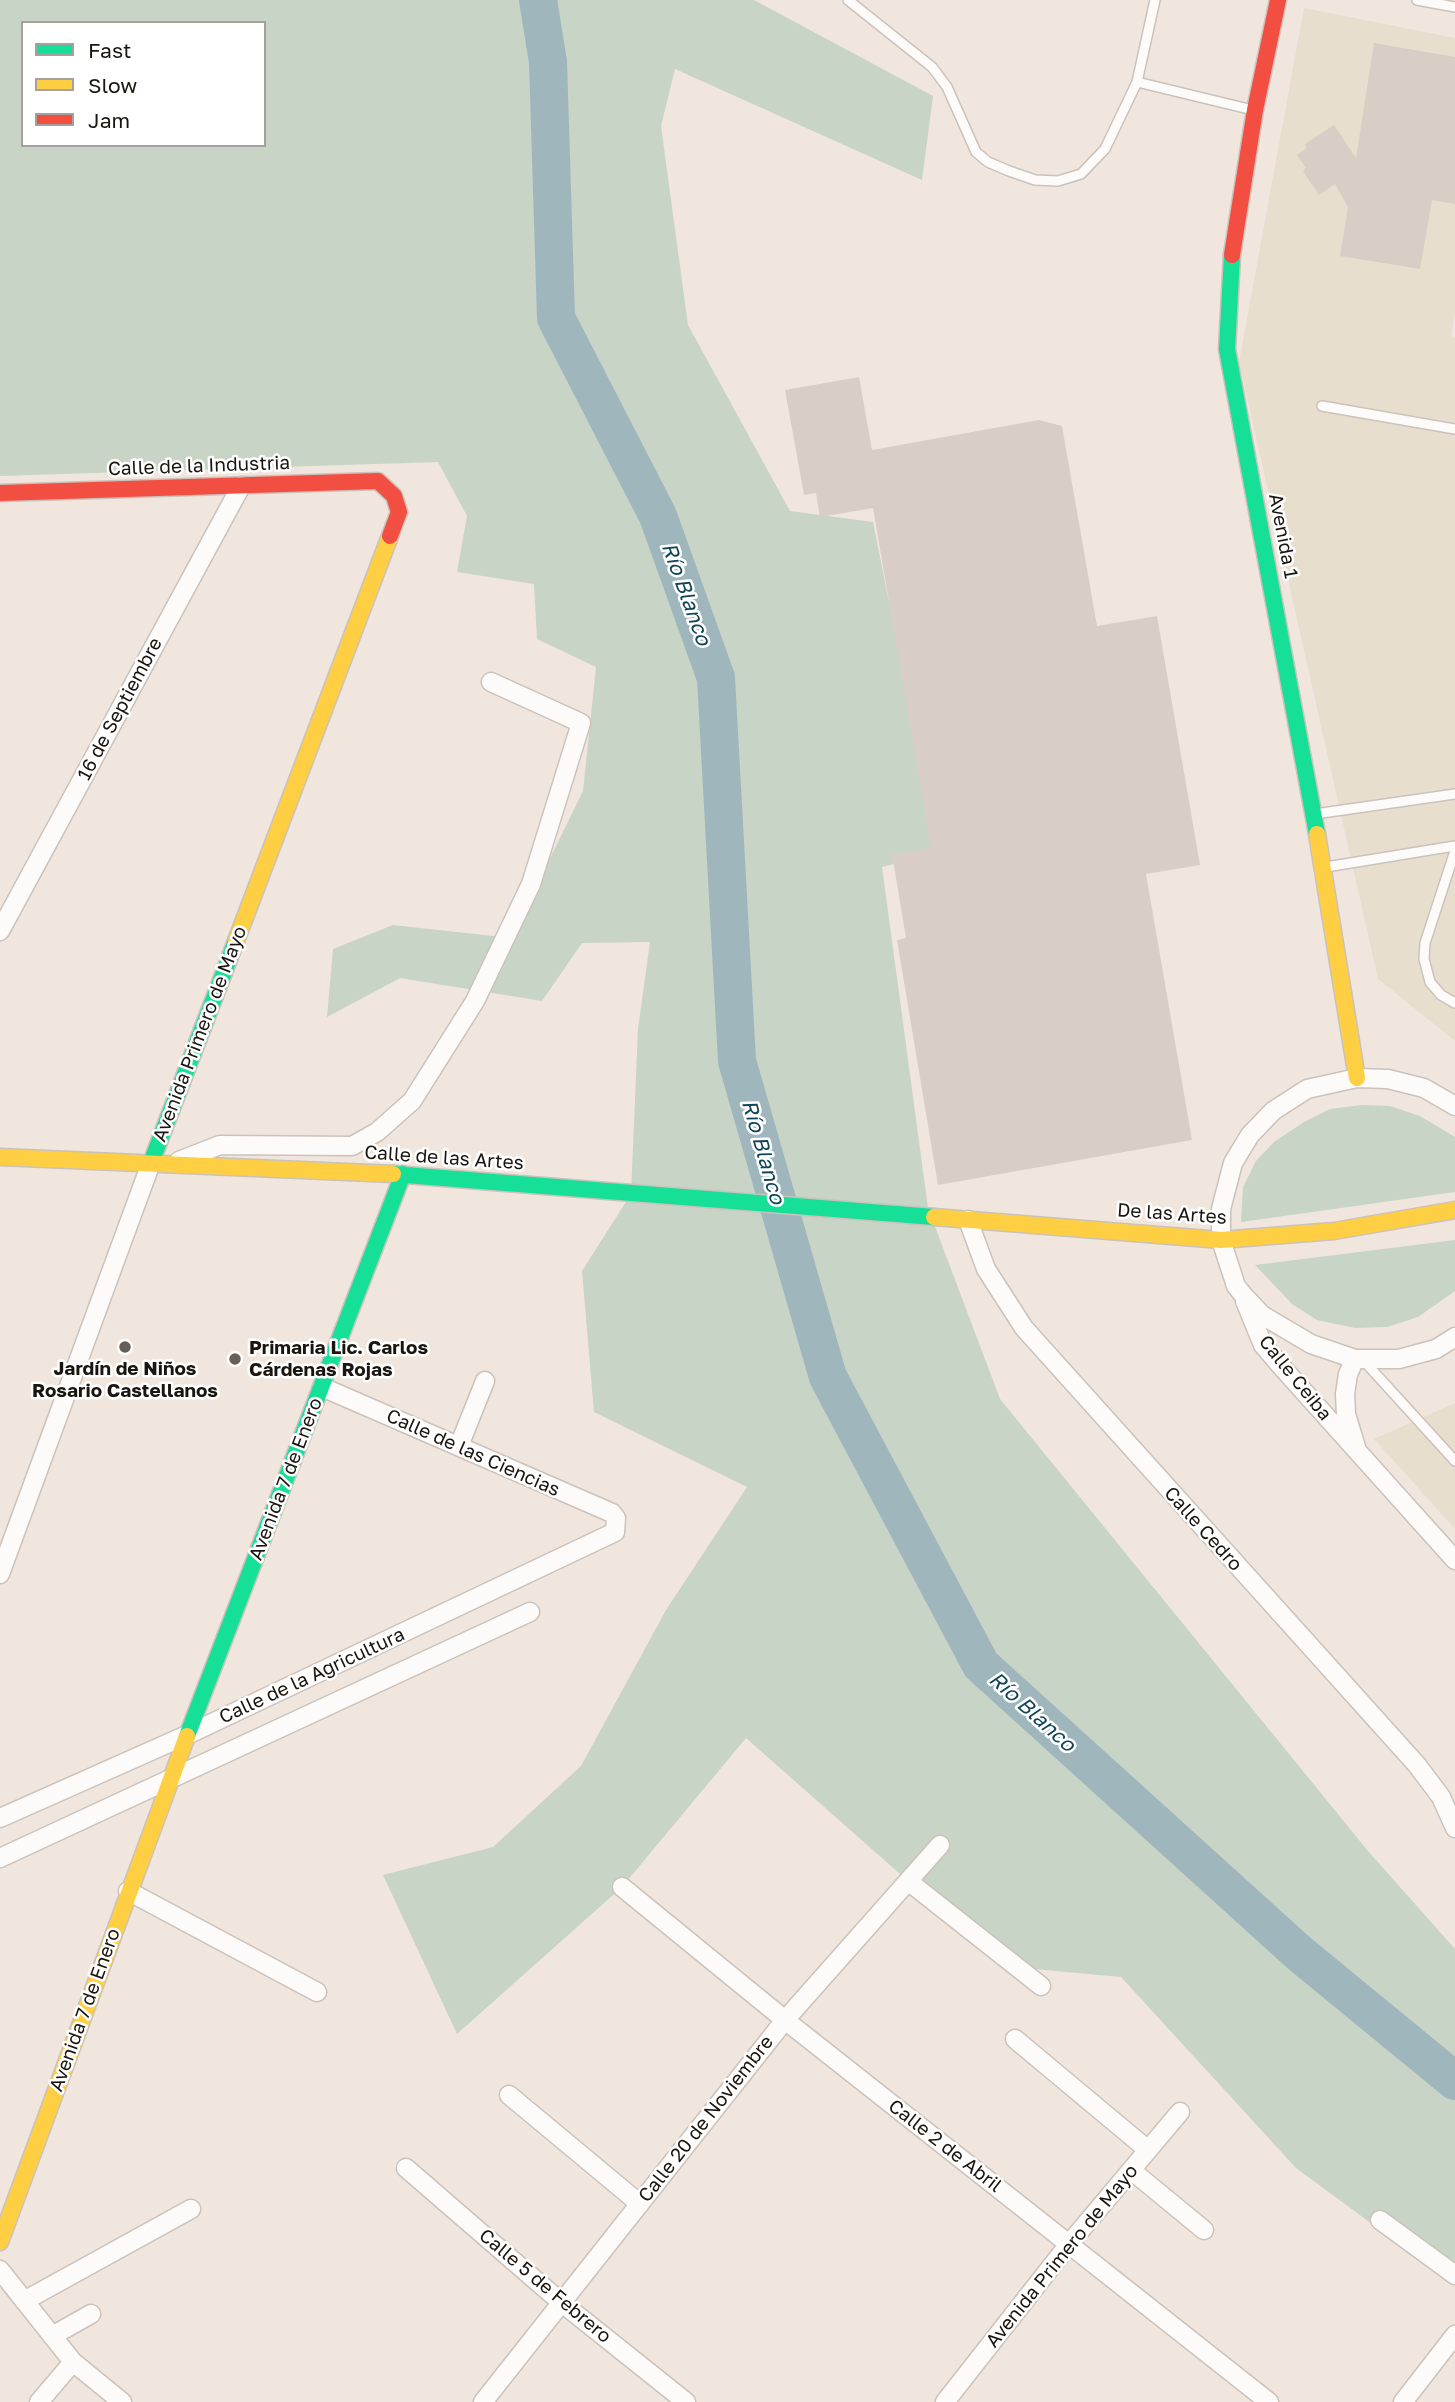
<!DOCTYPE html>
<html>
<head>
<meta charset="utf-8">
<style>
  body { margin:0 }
  #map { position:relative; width:1455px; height:2402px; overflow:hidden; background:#f0e6de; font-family:"Golos Text",sans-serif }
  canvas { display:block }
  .legend { position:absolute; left:21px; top:21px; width:245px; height:126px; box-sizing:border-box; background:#fff; border:2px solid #a4a19f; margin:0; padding:9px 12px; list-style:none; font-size:21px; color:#1b150f }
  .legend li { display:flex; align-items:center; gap:14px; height:35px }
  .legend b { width:35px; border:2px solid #a4a19f }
</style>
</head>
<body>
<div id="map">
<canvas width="1455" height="2402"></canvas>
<ul class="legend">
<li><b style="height:9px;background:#16e098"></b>Fast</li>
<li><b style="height:9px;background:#ffcf43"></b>Slow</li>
<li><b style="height:9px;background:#f24e42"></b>Jam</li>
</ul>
</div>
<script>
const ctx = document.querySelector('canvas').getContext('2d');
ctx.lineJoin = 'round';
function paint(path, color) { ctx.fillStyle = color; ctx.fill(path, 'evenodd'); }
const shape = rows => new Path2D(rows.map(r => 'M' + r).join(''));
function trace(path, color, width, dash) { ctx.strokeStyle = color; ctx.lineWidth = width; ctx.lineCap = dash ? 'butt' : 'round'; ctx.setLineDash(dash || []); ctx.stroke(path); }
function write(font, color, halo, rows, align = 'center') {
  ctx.font = font + ' "Golos Text",sans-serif'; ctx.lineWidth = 5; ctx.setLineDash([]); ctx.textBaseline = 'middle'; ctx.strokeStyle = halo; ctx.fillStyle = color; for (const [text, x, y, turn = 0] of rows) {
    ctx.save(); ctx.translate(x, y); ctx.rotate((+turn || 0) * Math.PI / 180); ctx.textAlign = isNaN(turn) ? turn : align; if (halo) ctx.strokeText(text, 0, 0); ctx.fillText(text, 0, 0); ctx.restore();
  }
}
paint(shape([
  [1304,8,1455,38,1455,311,1451,337,1455,338,1455,1041,1378,979,1239,362],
  [1455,1403,1455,1529,1374,1439]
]), '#e8dece');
paint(shape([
  [0,0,754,0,933,96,922,180,675,69,661,126,688,325,790,511,873,522,939,852,882,867,928,1208,1000,1399,1368,1851,1455,1949,1455,2285,1296,2168,1121,1977,1034,1969,908,1881,746,1738,622,1887,457,2034,383,1875,493,1847,581,1766,666,1610,747,1487,594,1412,582,1271,631,1194,638,1029,650,942,582,943,542,1001,400,978,327,1017,333,949,393,925,511,938,583,791,596,667,537,639,534,584,457,572,467,516,438,462,0,476],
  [23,23,264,23,264,145,23,145],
  [1362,1105,1390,1106,1420,1116,1455,1137,1455,1192,1241,1222,1243,1187,1256,1161,1274,1142,1304,1122,1330,1109],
  [1455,1240,1455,1291,1418,1317,1387,1327,1355,1328,1317,1320,1292,1304,1255,1265]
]), '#c7d4c6');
trace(shape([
  [538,0,548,62,556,318,658,516,716,678,737,1061,828,1377,981,1665,1299,1953,1455,2081]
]), '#a0b6bd', 38);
paint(shape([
  [1374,43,1455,57,1455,204,1432,200,1420,269,1340,256,1348,207,1335,184,1319,195,1303,171,1306,168,1297,155,1307,148,1305,144,1334,125,1356,158],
  [859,377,872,450,1039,420,1062,426,1097,626,1157,616,1200,865,1146,874,1192,1140,938,1185,897,940,906,938,892,854,931,848,873,508,820,517,816,493,804,495,785,390]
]), '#d8cec6');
const lane = shape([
  [848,0,932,67,947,87,976,152,988,162,1009,171,1035,180,1058,181,1081,174,1105,149,1137,82,1155,0],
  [1417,0,1455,7],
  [1137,82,1253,110],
  [1322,406,1455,429],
  [1315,814,1455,794],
  [1455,851,1425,943,1424,959,1430,982,1441,995,1455,1003],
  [1326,867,1455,846],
  [1364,1361,1455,1461]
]);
const street = shape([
  [0,931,241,486],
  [1455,1106,1424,1088,1388,1079,1357,1078,1307,1089,1273,1111,1250,1135,1233,1163,1221,1209,1221,1240,1236,1286,1244,1296,1262,1315,1311,1344,1355,1359,1399,1359,1436,1349,1455,1337],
  [179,1161,220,1145,352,1146,377,1132,412,1101,475,1001,531,884,581,723,491,682],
  [968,1220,986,1269,1024,1328,1417,1765,1441,1797,1455,1828],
  [1245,1301,1263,1345,1280,1365,1455,1560],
  [1355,1359,1348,1374,1345,1394,1346,1414,1356,1447],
  [459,1446,485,1381],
  [0,1574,151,1163],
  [0,1818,189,1734,615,1532,616,1518,612,1513,322,1387],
  [0,1858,530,1612],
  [908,1881,1041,1986],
  [622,1887,785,2020,1269,2402],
  [128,1891,317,1992],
  [1015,2039,1148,2150],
  [509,2095,640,2204],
  [406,2168,562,2303,686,2402],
  [1131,2170,1204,2230],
  [1380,2220,1455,2275],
  [0,2270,73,2362,122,2402],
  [24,2301,191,2209],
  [52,2336,91,2314],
  [39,2402,73,2362],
  [483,2402,785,2020,940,1845],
  [945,2402,1069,2244,1180,2112],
  [1403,2402,1455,2335]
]);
const fast = shape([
  [1232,255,1227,349,1317,834],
  [151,1163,236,941],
  [393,1174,934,1217],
  [187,1736,403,1174]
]);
const slow = shape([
  [1317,834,1357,1078],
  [236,941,390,536],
  [0,1157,393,1174],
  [934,1217,1221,1240,1334,1231,1455,1210],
  [0,2242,187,1736]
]);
const jam = shape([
  [1232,255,1255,110,1278,0],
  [0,493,378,481,394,496,399,512,390,536]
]);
trace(lane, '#cac2bb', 12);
trace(street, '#cac2bb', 21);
trace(fast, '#cac2bb', 19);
trace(slow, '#cac2bb', 19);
trace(jam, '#cac2bb', 19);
trace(lane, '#fdfbfa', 9);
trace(street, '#fdfbfa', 18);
trace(fast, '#16e098', 16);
trace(slow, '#ffcf43', 16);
trace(jam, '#f24e42', 16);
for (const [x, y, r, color] of [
  [125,1347,7,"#665e57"],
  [235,1359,7,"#665e57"]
]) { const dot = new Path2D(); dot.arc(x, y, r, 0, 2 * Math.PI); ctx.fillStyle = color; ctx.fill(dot); trace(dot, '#fff', 2.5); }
write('19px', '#1b150f', '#fff', [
  ["Calle de la Industria",199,466,-2],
  ["Avenida 1",1283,536,79],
  ["16 de Septiembre",120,709,-62],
  ["Avenida Primero de Mayo",200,1034,-69],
  ["Calle de las Artes",444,1158,4],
  ["De las Artes",1172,1214,4],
  ["Calle Ceiba",1295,1378,51],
  ["Calle de las Ciencias",473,1453,24],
  ["Avenida 7 de Enero",286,1479,-69],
  ["Calle Cedro",1203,1529,48],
  ["Calle de la Agricultura",312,1676,-25],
  ["Avenida 7 de Enero",85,2010,-70],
  ["Calle 20 de Noviembre",706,2119,-52],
  ["Calle 2 de Abril",945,2146,38],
  ["Avenida Primero de Mayo",1062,2256,-51],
  ["Calle 5 de Febrero",545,2286,40]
]);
write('bold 19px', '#1b150f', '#fff', [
  ["Primaria Lic. Carlos",249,1348],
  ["Cárdenas Rojas",249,1370],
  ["Jardín de Niños",125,1369,"center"],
  ["Rosario Castellanos",125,1391,"center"]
], 'left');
write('italic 21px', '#124556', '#fff', [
  ["Río Blanco",686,594,70],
  ["Río Blanco",763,1152,74],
  ["Río Blanco",1032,1712,42]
]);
</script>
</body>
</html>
